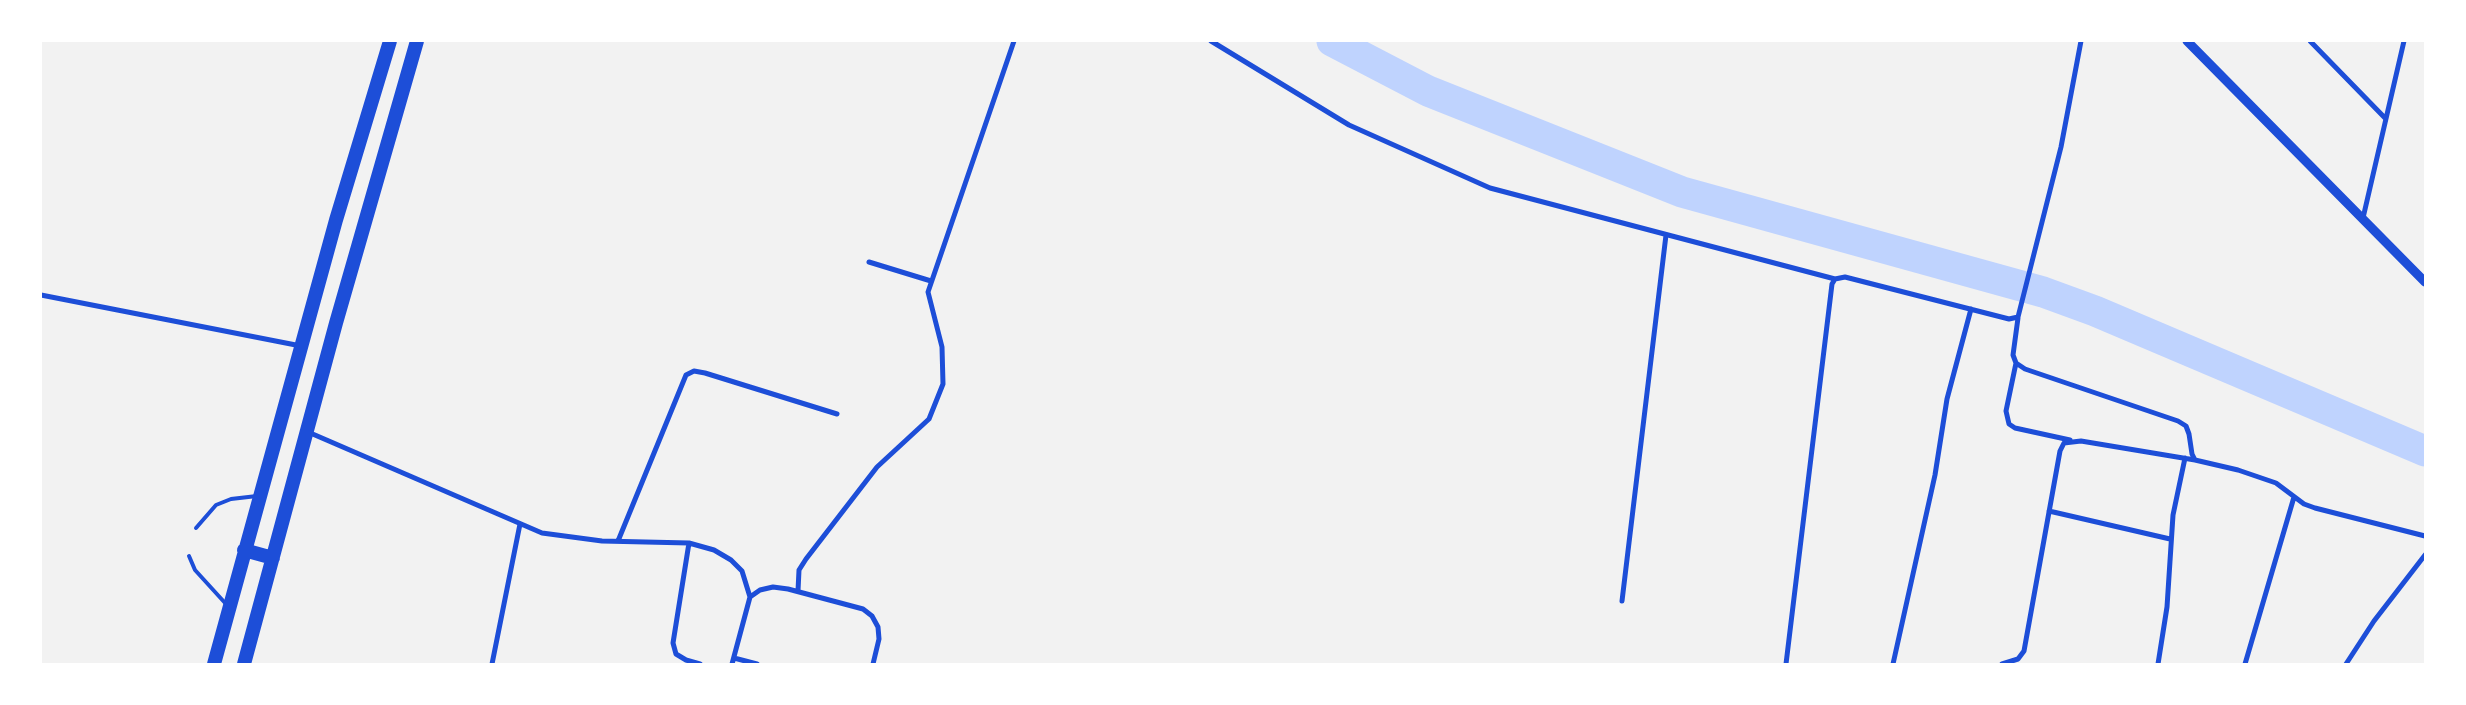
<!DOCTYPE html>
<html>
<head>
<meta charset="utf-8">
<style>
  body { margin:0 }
  #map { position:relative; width:2466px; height:705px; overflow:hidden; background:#f2f2f2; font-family:"Exo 2",sans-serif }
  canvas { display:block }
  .frame { position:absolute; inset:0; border:42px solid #fff; pointer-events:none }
</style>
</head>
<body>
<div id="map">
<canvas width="2466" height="705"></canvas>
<div class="frame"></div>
</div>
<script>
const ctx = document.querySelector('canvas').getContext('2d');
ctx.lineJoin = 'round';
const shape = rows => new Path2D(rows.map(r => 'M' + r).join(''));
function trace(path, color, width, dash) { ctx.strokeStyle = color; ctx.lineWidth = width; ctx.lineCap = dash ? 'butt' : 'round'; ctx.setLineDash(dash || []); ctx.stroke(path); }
trace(shape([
  [1332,41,1428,91,1682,192,2043,292,2095,311,2425,451]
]), '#bfd3fe', 31);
trace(shape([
  [196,528,216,505,231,499,257,496],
  [189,556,195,570,226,604]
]), '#1d4ed8', 4);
trace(shape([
  [1211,41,1349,125,1490,188,1835,279],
  [2310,41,2385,118],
  [2363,218,2404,41],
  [869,262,931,281],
  [41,295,301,346],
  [2018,318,2013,355,2016,363,2025,369,2178,421,2186,426,2189,434,2192,454,2195,460,2238,470,2276,483,2304,504,2315,508,2425,536],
  [2016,363,2006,411,2009,424,2015,428,2070,440],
  [308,432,542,533,602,541,689,543,714,550,731,560,742,571,750,597],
  [2049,511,2170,539],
  [618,541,686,375,694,371,705,373,837,414],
  [689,543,673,643,676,654,686,660,700,664],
  [798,591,799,570,806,559,877,467,929,419,943,384,942,347,928,292,1014,41],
  [1622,601,1666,235],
  [734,658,757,664],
  [492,664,520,524],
  [732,664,750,597,760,590,773,587,788,589,863,609,872,616,878,627,879,639,873,664],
  [1786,664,1832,284,1835,279,1845,277,2009,319,2018,317,2061,147,2081,41],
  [1893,664,1935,475,1947,399,1971,309],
  [2002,664,2018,659,2024,651,2060,451,2064,443,2081,441,2195,460],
  [2158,664,2167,607,2173,515,2185,458],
  [2245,664,2294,497],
  [2346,664,2374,621,2425,555]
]), '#1d4ed8', 5);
trace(shape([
  [2187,41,2425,282]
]), '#1d4ed8', 9);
trace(shape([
  [244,550,273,558],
  [214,664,336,220,390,41],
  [244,664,336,323,417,41]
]), '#1d4ed8', 14);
</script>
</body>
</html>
